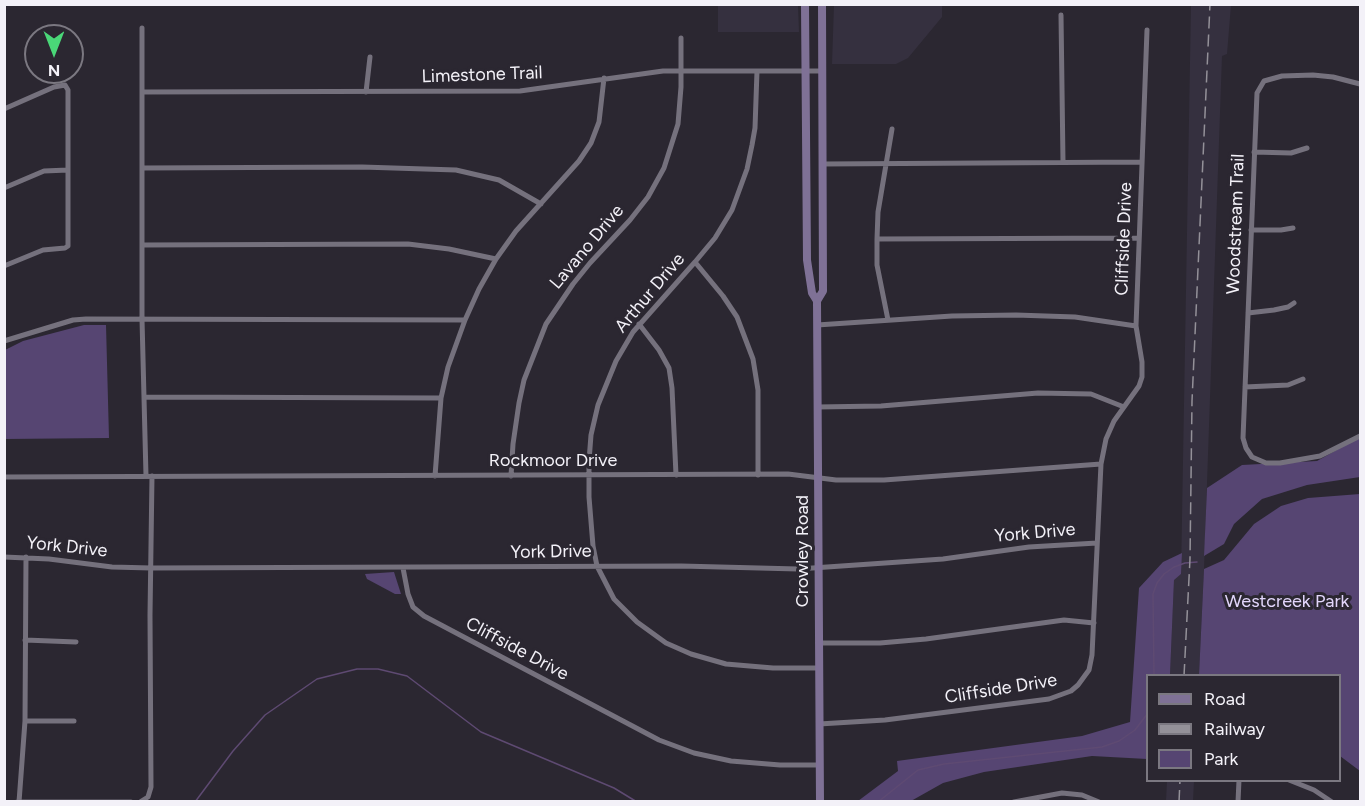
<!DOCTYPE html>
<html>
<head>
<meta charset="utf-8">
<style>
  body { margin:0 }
  #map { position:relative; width:1365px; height:806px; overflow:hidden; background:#2b2731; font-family:Figtree,sans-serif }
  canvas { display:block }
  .frame { position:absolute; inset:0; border:6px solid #f3f1f8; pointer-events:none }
  .legend { position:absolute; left:1146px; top:674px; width:195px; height:108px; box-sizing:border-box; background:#2b2731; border:2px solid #7b7881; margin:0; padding:8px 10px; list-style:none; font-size:18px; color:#f3f1f8 }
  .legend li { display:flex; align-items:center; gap:12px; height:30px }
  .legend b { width:30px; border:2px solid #7b7881 }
  .north { position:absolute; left:24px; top:24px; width:60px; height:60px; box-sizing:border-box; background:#2b2731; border:2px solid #7b7881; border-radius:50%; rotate:180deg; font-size:16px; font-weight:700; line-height:24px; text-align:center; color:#f3f1f8 }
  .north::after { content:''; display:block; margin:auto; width:21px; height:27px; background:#4ad778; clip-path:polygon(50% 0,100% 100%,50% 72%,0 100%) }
</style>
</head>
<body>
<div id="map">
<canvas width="1365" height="806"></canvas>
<div class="frame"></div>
<ul class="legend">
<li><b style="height:8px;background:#7f7196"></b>Road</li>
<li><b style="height:8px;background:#949199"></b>Railway</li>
<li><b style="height:16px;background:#564572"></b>Park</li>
</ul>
<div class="north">N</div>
</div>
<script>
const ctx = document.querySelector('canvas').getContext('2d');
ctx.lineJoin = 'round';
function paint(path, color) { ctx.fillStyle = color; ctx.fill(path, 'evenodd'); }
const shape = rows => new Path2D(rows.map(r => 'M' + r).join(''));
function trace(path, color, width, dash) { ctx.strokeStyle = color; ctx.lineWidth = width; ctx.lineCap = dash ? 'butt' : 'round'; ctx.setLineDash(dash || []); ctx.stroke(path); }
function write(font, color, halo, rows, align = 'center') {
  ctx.font = font + ' Figtree,sans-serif'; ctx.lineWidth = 6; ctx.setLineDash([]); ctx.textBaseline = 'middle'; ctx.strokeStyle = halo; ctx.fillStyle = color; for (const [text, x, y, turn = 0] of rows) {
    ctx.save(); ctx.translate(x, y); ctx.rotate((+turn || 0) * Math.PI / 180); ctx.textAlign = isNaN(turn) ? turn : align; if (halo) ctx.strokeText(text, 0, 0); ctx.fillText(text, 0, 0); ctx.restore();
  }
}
paint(shape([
  [718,5,798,5,799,32,718,32],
  [834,5,942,5,942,17,908,58,896,64,832,64],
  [1191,5,1231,5,1227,54,1222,56,1204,569,1199,675,1170,676,1174,579,1181,574],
  [1167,781,1194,781,1193,801,1166,801]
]), '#35303f');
paint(shape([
  [84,325,106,325,109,438,5,439,5,350,23,341],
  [1360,437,1360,477,1307,485,1262,499,1234,524,1224,544,1204,556,1207,488,1242,465,1317,461],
  [1360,494,1360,771,1340,756,1340,676,1199,675,1204,569,1224,560,1254,524,1281,506,1308,498],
  [1182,553,1181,574,1174,580,1170,675,1148,676,1147,759,1092,756,984,772,943,783,911,801,858,801,898,771,897,761,1082,736,1130,722,1139,588,1163,562],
  [394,572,401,594,395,594,367,579,365,574]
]), '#564572');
trace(shape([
  [1154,676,1153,594,1157,583,1164,574,1174,567,1185,563,1197,562],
  [195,802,233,751,265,715,317,679,357,669,378,669,407,676,481,732,614,788,637,802],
  [878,802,918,770,944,764,1102,747,1119,741,1135,730,1148,713]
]), '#5e4a72', 1.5);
trace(shape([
  [1061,15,1063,162],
  [142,28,142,319,146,476],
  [757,71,755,128,752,145,747,169,732,210,715,238,695,262,633,332,616,361,598,405,591,435,589,461,589,497,593,546,597,566,614,599,637,622,666,643,691,654,726,664,773,668,819,668],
  [1360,84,1333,77,1313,75,1282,76,1264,81,1257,93,1243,438,1246,448,1252,457,1266,463,1280,463,1320,456,1360,436],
  [142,92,520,91,663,71,822,71],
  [366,92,370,57],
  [4,109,54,87,65,85,68,90,68,246,65,248,43,250,4,266],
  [1254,152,1291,153,1307,148],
  [823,164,1142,162],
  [142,168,362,167,456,170,499,180,541,204],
  [4,188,44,171,68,170],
  [1251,230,1281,230,1293,228],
  [877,239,1139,238],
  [142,245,408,244,449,249,496,259],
  [695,262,723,296,737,317,753,359,758,390,758,475],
  [1248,313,1274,310,1288,307,1294,303],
  [888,320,877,265,877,239,878,212,892,129],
  [639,324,659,350,669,368,672,388,676,475],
  [817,325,952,316,1016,315,1075,317,1136,326],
  [4,341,73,320,86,319,465,320],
  [1245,387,1288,385,1303,379],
  [144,397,441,398],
  [817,407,881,406,1038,393,1091,394,1124,407],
  [435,476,441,398,448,367,465,320,479,289,496,259,516,231,579,161,591,143,599,122,604,78],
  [511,476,513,444,519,403,524,380,546,324,573,284,590,263,630,220,648,197,664,168,678,124,681,87,681,38],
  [4,477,788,474,836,480,884,480,1101,464],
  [4,557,49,559,112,567,151,568,681,566,798,569,943,559,1029,547,1097,543],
  [403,568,408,594,413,607,424,616,659,740,694,753,731,761,780,765,820,765],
  [25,640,76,642],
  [818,643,880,643,926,639,1064,620,1094,623],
  [25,721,74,721],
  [819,724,885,720,1049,699,1071,691,1078,685,1089,670,1092,655,1101,464,1106,439,1114,421,1139,386,1142,377,1142,362,1136,326,1147,30],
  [1289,780,1314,790,1332,802],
  [17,802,131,802],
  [19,802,25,721,26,557],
  [140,802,148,797,151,787,150,615,152,476],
  [1014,802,1062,793,1082,795,1099,802],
  [1238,802,1239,780]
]), '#75717d', 5);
trace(shape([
  [805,4,807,260,812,293,817,301],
  [820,802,817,301,823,291,822,4]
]), '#7f7196', 8);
trace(shape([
  [1184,676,1190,559,1192,401,1210,4],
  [1179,802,1180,780]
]), '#949199', 1.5, [12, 6]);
write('18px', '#f3f1f8', '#2b2731', [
  ["Limestone Trail",482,75,-2],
  ["Woodstream Trail",1236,224,-88],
  ["Cliffside Drive",1124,239,-88],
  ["Lavano Drive",587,247,-50],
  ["Arthur Drive",650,293,-50],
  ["Rockmoor Drive",553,461],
  ["York Drive",1035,533,-5],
  ["York Drive",67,547,6],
  ["Crowley Road",803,551,-90],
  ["York Drive",551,552,-1],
  ["Cliffside Drive",517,649,28],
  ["Cliffside Drive",1001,689,-9]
]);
write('18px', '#e2d6fb', '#2b2731', [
  ["Westcreek Park",1287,602]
]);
</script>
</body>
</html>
